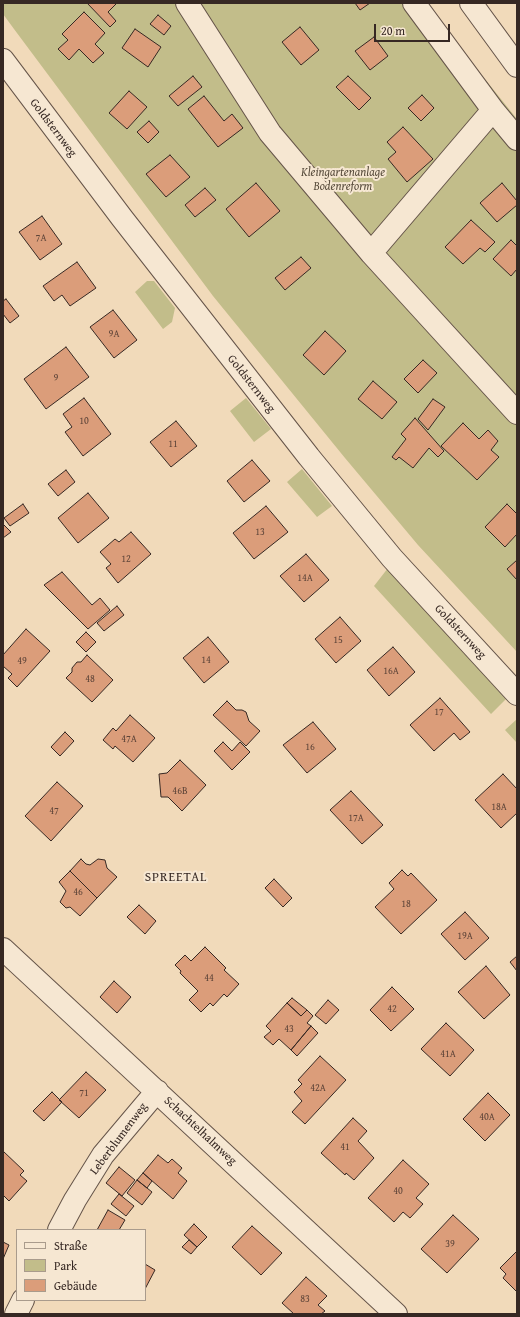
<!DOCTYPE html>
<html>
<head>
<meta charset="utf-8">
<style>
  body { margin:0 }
  #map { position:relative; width:520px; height:1317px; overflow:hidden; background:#f1daba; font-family:"Gentium Book Plus",serif }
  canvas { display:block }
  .frame { position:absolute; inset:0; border:4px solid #362823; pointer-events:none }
  .legend { position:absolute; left:16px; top:1229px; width:130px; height:72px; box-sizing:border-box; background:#f6e7d2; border:1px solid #a99b8c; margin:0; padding:5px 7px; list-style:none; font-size:12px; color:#362823 }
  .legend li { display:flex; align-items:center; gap:8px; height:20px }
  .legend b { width:20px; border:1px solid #a99b8c }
  .scale { position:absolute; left:374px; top:24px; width:76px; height:18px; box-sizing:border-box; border:2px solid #362823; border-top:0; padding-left:5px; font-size:12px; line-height:14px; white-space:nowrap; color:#362823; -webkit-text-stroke:3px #f6e7d2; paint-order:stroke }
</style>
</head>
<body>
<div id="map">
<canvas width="520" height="1317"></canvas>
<div class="frame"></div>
<ul class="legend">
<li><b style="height:5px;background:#f6e7d2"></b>Straße</li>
<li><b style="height:11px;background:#c2bd8a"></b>Park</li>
<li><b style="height:11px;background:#db9d7a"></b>Gebäude</li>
</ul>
<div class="scale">20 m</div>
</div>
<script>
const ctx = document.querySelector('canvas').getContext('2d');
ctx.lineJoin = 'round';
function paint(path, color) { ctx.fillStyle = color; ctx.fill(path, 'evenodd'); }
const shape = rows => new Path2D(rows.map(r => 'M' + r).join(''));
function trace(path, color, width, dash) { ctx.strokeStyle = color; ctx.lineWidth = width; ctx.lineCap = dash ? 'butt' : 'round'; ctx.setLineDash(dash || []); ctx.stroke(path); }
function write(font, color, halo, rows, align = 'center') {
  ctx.font = font + ' "Gentium Book Plus",serif'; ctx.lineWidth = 4; ctx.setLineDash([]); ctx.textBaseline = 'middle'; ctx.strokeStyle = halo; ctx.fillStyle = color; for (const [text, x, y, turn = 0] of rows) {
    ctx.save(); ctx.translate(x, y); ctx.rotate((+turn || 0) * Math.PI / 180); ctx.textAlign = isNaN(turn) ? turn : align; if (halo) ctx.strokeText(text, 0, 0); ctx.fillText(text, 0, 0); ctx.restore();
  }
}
paint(shape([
  [3,3,427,3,460,48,517,119,517,652,418,545,345,458,213,296,14,29,3,14],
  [147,281,154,281,175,308,172,322,163,329,135,292],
  [246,398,271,429,254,442,230,411],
  [302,469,332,506,317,517,287,482],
  [388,568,506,699,491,714,374,586],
  [517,719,517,743,505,730]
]), '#c2bd8a');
const building = shape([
  [87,3,115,3,116,4,108,12,116,21,110,27,87,3],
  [355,3,370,3,360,10,355,3],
  [84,12,105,33,95,44,104,53,93,63,79,49,69,60,58,49,68,40,62,34,84,12],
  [158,15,171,26,164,35,150,24,158,15],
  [300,27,319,50,301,65,282,42,300,27],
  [135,29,161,47,148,67,122,48,135,29],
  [374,37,388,56,370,70,355,51,374,37],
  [193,76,202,87,178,106,169,96,193,76],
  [348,76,371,98,359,110,336,87,348,76],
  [129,91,147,107,127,129,109,113,129,91],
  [422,95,434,108,421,121,408,108,422,95],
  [204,96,224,121,232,114,243,128,218,147,188,109,204,96],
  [149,121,159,132,148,143,137,132,149,121],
  [403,127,433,159,407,182,388,159,396,152,387,142,403,127],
  [170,155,190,177,166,197,146,174,170,155],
  [256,183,280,211,249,237,226,209,256,183],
  [502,183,517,201,517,205,497,222,480,203,502,183],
  [205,188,216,200,195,217,185,205,205,188],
  [42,216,62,244,40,260,19,232,42,216],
  [471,220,495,242,485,252,480,248,463,264,445,247,471,220],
  [511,240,517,246,517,269,511,276,493,259,511,240],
  [301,257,311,268,285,290,275,278,301,257],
  [77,262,96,288,70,306,62,295,54,301,43,286,77,262],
  [6,299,19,316,10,323,3,314,3,301,6,299],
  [113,310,137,340,114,358,90,327,113,310],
  [325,331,346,351,324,375,303,355,325,331],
  [66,347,89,377,46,409,24,379,66,347],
  [423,360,437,373,418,393,404,379,423,360],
  [373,381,397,402,382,419,358,399,373,381],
  [84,398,111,434,83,456,65,432,72,427,63,414,84,398],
  [433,399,445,407,428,430,418,419,433,399],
  [415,418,444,451,438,457,429,448,413,468,399,457,396,460,392,457,406,439,401,434,415,418],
  [176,421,197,446,171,467,150,442,176,421],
  [463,423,479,439,488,430,498,441,491,450,499,457,477,480,441,446,463,423],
  [252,460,270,481,244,502,227,481,252,460],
  [66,470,75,482,58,496,48,484,66,470],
  [88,493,109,518,78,543,58,518,88,493],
  [23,504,29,513,10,526,4,518,23,504],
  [507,504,517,514,517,534,505,547,485,527,507,504],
  [266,506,288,532,254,559,233,533,266,506],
  [3,524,11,532,3,538,3,524],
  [131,532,151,554,118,583,106,568,111,564,100,552,115,539,119,542,131,532],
  [306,554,329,580,304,602,280,576,306,554],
  [517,560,517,580,507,569,517,560],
  [62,572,92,605,100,598,110,610,88,629,44,585,62,572],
  [117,606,124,615,104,631,97,623,117,606],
  [340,617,361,641,336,663,315,639,340,617],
  [26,629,50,651,17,687,8,678,12,674,3,666,3,655,26,629],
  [86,632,96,642,86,652,76,642,86,632],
  [208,637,229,662,204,683,183,658,208,637],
  [393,647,415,672,389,696,367,670,393,647],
  [87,655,113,680,92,702,66,678,72,672,72,668,77,662,81,662,87,655],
  [440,698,470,732,460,740,454,733,434,751,410,725,440,698],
  [227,701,236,710,242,710,246,712,249,721,260,731,246,746,213,715,227,701],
  [130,715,155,738,133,762,115,746,113,749,103,740,113,728,116,731,130,715],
  [313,722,336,749,307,773,283,745,313,722],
  [65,732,74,741,60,756,51,747,65,732],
  [223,742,232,751,240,742,250,752,232,770,214,751,223,742],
  [180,760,206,785,182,811,168,797,161,797,159,774,167,773,180,760],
  [503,774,517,789,517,813,501,828,475,800,503,774],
  [57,782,83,806,51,841,25,816,57,782],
  [351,791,383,825,362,844,330,810,351,791],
  [81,859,86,864,90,865,98,859,105,860,107,868,117,877,97,898,70,871,81,859],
  [402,870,408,876,411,873,437,900,401,934,375,907,394,889,389,883,402,870],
  [70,871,97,898,80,916,70,907,66,908,60,902,66,891,59,882,70,871],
  [274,879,292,898,283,907,265,888,274,879],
  [139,905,156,921,145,934,127,917,139,905],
  [465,912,489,938,465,960,441,934,465,912],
  [205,947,226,968,224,970,239,984,227,997,224,994,213,1006,210,1003,201,1012,189,1000,198,991,180,973,181,971,175,965,185,955,191,961,205,947],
  [517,956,517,971,510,962,517,956],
  [486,966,510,995,484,1019,458,992,486,966],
  [114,981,131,997,117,1013,100,997,114,981],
  [392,987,414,1009,391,1031,370,1010,392,987],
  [292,998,307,1010,301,1016,287,1003,292,998],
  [328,1000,339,1010,326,1024,315,1015,328,1000],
  [287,1003,301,1016,307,1010,313,1016,307,1023,311,1026,291,1050,279,1039,273,1045,264,1037,271,1031,266,1026,287,1003],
  [446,1023,474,1050,450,1076,421,1049,446,1023],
  [311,1026,318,1033,297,1056,291,1050,311,1026],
  [320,1056,346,1080,305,1124,292,1112,302,1101,294,1092,302,1084,298,1080,320,1056],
  [86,1072,106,1090,79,1118,59,1100,86,1072],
  [52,1092,62,1102,44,1121,33,1111,52,1092],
  [488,1093,510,1115,485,1141,463,1119,488,1093],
  [353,1118,367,1131,358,1141,374,1158,354,1180,346,1173,345,1175,321,1153,353,1118],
  [3,1151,24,1171,20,1175,27,1181,9,1201,3,1195,3,1151],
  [158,1155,168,1163,172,1159,182,1168,178,1173,187,1181,173,1199,143,1173,158,1155],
  [403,1160,429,1184,416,1198,423,1204,410,1218,403,1212,394,1222,368,1198,403,1160],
  [119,1167,135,1180,122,1196,106,1183,119,1167],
  [143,1173,152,1181,147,1188,137,1180,143,1173],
  [137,1180,152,1192,142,1205,127,1193,137,1180],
  [119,1194,134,1206,126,1216,111,1204,119,1194],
  [108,1210,125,1220,119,1230,97,1230,108,1210],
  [453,1215,479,1239,447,1273,421,1249,453,1215],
  [194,1224,207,1237,197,1247,184,1235,194,1224],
  [252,1226,282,1253,261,1275,232,1247,252,1226],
  [189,1240,197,1247,191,1254,182,1247,189,1240],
  [3,1242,9,1245,3,1259,3,1242],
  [517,1251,517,1292,503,1278,506,1274,500,1268,517,1251],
  [145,1264,155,1270,145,1289,145,1264],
  [306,1277,327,1296,318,1305,325,1311,321,1314,294,1314,282,1303,306,1277]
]);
paint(building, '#db9d7a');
trace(building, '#362823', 1);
const minor = shape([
  [187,3,270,133,371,253,517,413],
  [414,3,493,110,517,139],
  [471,3,517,66],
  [3,60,122,218,309,457,392,558,517,694],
  [371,253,493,110],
  [3,949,396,1314],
  [59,1230,75,1200,103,1155,157,1091],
  [16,1314,23,1300]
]);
trace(minor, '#655449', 24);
trace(minor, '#f6e7d2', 22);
write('10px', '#5f4539', null, [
  ["7A",41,238],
  ["9A",114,334],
  ["9",56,378],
  ["10",84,421],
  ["11",173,444],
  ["13",260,532],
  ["12",126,559],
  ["14A",305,578],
  ["15",338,640],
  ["14",206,660],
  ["49",22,661],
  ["16A",391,671],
  ["48",90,679],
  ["17",439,712],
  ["47A",129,739],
  ["16",310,747],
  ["46B",180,791],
  ["18A",499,807],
  ["47",54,811],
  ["17A",356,818],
  ["46",78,892],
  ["18",406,904],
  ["19A",465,936],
  ["44",209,978],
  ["42",392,1009],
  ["43",289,1029],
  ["41A",448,1054],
  ["42A",318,1088],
  ["71",84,1093],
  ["40A",487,1117],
  ["41",345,1147],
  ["40",398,1191],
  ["39",450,1244],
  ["83",305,1299]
]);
write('12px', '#362823', '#f6e7d2', [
  ["Goldsternweg",53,128,53],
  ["Goldsternweg",251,384,52],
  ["Goldsternweg",460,632,47],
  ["Schachtelhalmweg",200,1131,43],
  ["Leberblumenweg",119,1139,-53]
]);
write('italic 12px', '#594d3d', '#f6e7d2', [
  ["Kleingartenanlage",343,173],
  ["Bodenreform",343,187]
]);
ctx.letterSpacing = '1px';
write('13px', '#362823', '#f6e7d2', [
  ["SPREETAL",176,878]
]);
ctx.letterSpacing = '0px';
</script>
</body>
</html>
